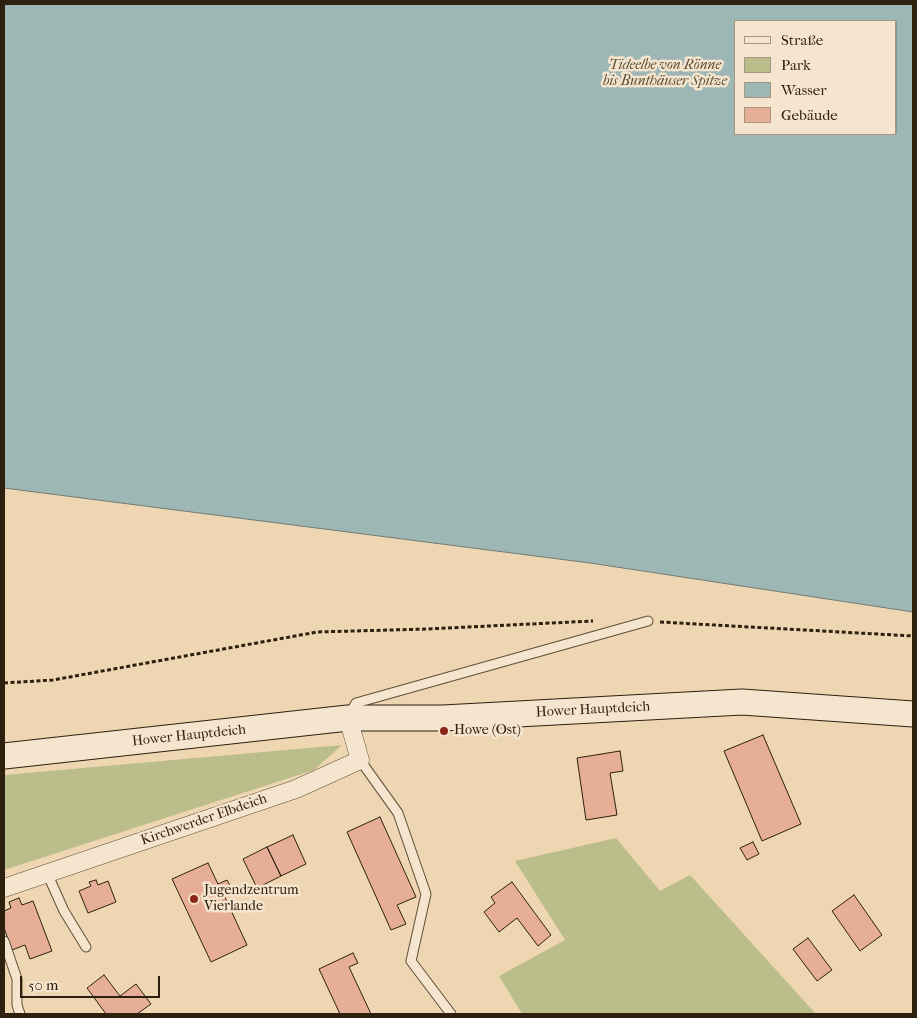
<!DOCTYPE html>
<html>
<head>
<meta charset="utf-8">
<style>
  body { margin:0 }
  #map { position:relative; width:917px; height:1018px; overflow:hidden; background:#efd6b3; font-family:"IM FELL French Canon",serif }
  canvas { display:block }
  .frame { position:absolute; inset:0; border:5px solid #2d200f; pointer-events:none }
  .legend { position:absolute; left:734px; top:20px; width:162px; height:115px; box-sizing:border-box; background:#f5e4ce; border:1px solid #a59682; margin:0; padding:6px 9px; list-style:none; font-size:15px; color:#2d200f }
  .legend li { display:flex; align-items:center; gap:10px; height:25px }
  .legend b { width:25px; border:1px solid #a59682 }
  .scale { position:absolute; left:20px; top:976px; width:140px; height:22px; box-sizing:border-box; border:2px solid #2d200f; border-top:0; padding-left:6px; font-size:15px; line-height:18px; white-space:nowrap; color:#2d200f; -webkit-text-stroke:4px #f5e4ce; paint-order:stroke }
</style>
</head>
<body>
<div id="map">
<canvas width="917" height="1018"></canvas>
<div class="frame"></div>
<ul class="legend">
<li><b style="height:6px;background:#f5e4ce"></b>Straße</li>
<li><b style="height:14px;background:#bbbd8b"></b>Park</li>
<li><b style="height:14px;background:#9db7b5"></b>Wasser</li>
<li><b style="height:14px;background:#e6ae96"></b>Gebäude</li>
</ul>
<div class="scale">50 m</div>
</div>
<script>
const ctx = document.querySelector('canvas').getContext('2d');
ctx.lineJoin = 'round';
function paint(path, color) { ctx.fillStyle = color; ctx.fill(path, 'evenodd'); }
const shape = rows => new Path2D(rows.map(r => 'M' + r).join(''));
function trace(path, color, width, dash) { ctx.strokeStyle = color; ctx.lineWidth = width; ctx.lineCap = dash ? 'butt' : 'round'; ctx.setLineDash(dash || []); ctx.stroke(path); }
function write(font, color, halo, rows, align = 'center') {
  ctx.font = font + ' "IM FELL French Canon",serif'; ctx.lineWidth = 5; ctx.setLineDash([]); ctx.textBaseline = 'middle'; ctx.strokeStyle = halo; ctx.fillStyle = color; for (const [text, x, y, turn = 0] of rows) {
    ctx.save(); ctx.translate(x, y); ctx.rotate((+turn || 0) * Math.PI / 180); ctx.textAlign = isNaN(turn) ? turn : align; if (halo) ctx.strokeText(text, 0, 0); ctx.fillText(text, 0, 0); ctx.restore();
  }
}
paint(shape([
  [342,745,314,770,4,870,4,775],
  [616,838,660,891,690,875,816,1014,522,1014,499,976,565,940,515,861]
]), '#bbbd8b');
const water = shape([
  [4,4,913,4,913,612,590,563,4,488,4,4],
  [736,21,896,21,896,134,736,134,736,21]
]);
paint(water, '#9db7b5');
trace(water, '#707b73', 1);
const building = shape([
  [763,735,801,824,762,841,724,751,763,735],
  [620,751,623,771,610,773,617,815,586,820,577,758,620,751],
  [380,817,416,897,397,905,406,924,391,930,347,832,380,817],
  [293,835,306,864,281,876,267,847,293,835],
  [753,842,759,854,747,860,740,848,753,842],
  [267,847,281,876,257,888,243,859,267,847],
  [208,863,218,884,227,880,232,889,223,893,247,945,211,962,172,879,208,863],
  [96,880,98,885,108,881,116,902,88,913,79,891,91,886,89,882,96,880],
  [512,882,551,935,538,946,517,918,499,932,484,912,495,903,491,897,512,882],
  [854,895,882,935,860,951,832,911,854,895],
  [19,898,22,905,33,901,52,951,30,959,25,945,12,950,4,928,4,911,11,908,9,902,19,898],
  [808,938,832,970,817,981,793,949,808,938],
  [353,953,358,963,349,967,371,1014,340,1014,319,969,353,953],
  [104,975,120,996,136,984,151,1004,137,1014,106,1014,87,988,104,975]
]);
paint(building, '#e6ae96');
trace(building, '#2d200f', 1);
const lane = shape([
  [349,715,356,703,648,621],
  [360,760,398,813,426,894,411,961,451,1014],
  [47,873,64,911,86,947],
  [4,941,17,979,17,1005,20,1014]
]);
const street = shape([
  [4,888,296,789,360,760,348,718]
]);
const secondary = shape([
  [4,756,348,718,443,718,742,702,913,714]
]);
trace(lane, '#5e4e38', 11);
trace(street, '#5e4e38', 19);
trace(secondary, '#2d200f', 27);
trace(shape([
  [660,622,913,636],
  [4,683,53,680,317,632,427,629,593,621]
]), '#2d200f', 3, [4, 2.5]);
trace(lane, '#f5e4ce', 9);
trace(street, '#f5e4ce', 18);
trace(secondary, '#f5e4ce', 25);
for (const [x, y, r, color] of [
  [444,731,5,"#8f2418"],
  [194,899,5,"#8f2418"]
]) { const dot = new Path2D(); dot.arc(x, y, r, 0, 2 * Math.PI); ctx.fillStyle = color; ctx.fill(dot); trace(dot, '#f5e4ce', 2); }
write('italic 14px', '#584f34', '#f5e4ce', [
  ["Tideelbe von Rönne",665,66],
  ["bis Bunthäuser Spitze",665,82]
]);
write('14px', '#2d200f', '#f5e4ce', [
  ["Hower Hauptdeich",593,710,-3],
  ["Hower Hauptdeich",189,736,-6],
  ["Kirchwerder Elbdeich",204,820,-19]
]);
write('14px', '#2d200f', '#f5e4ce', [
  ["Howe (Ost)",454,731],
  ["Jugendzentrum",204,891],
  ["Vierlande",204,907]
], 'left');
</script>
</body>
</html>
